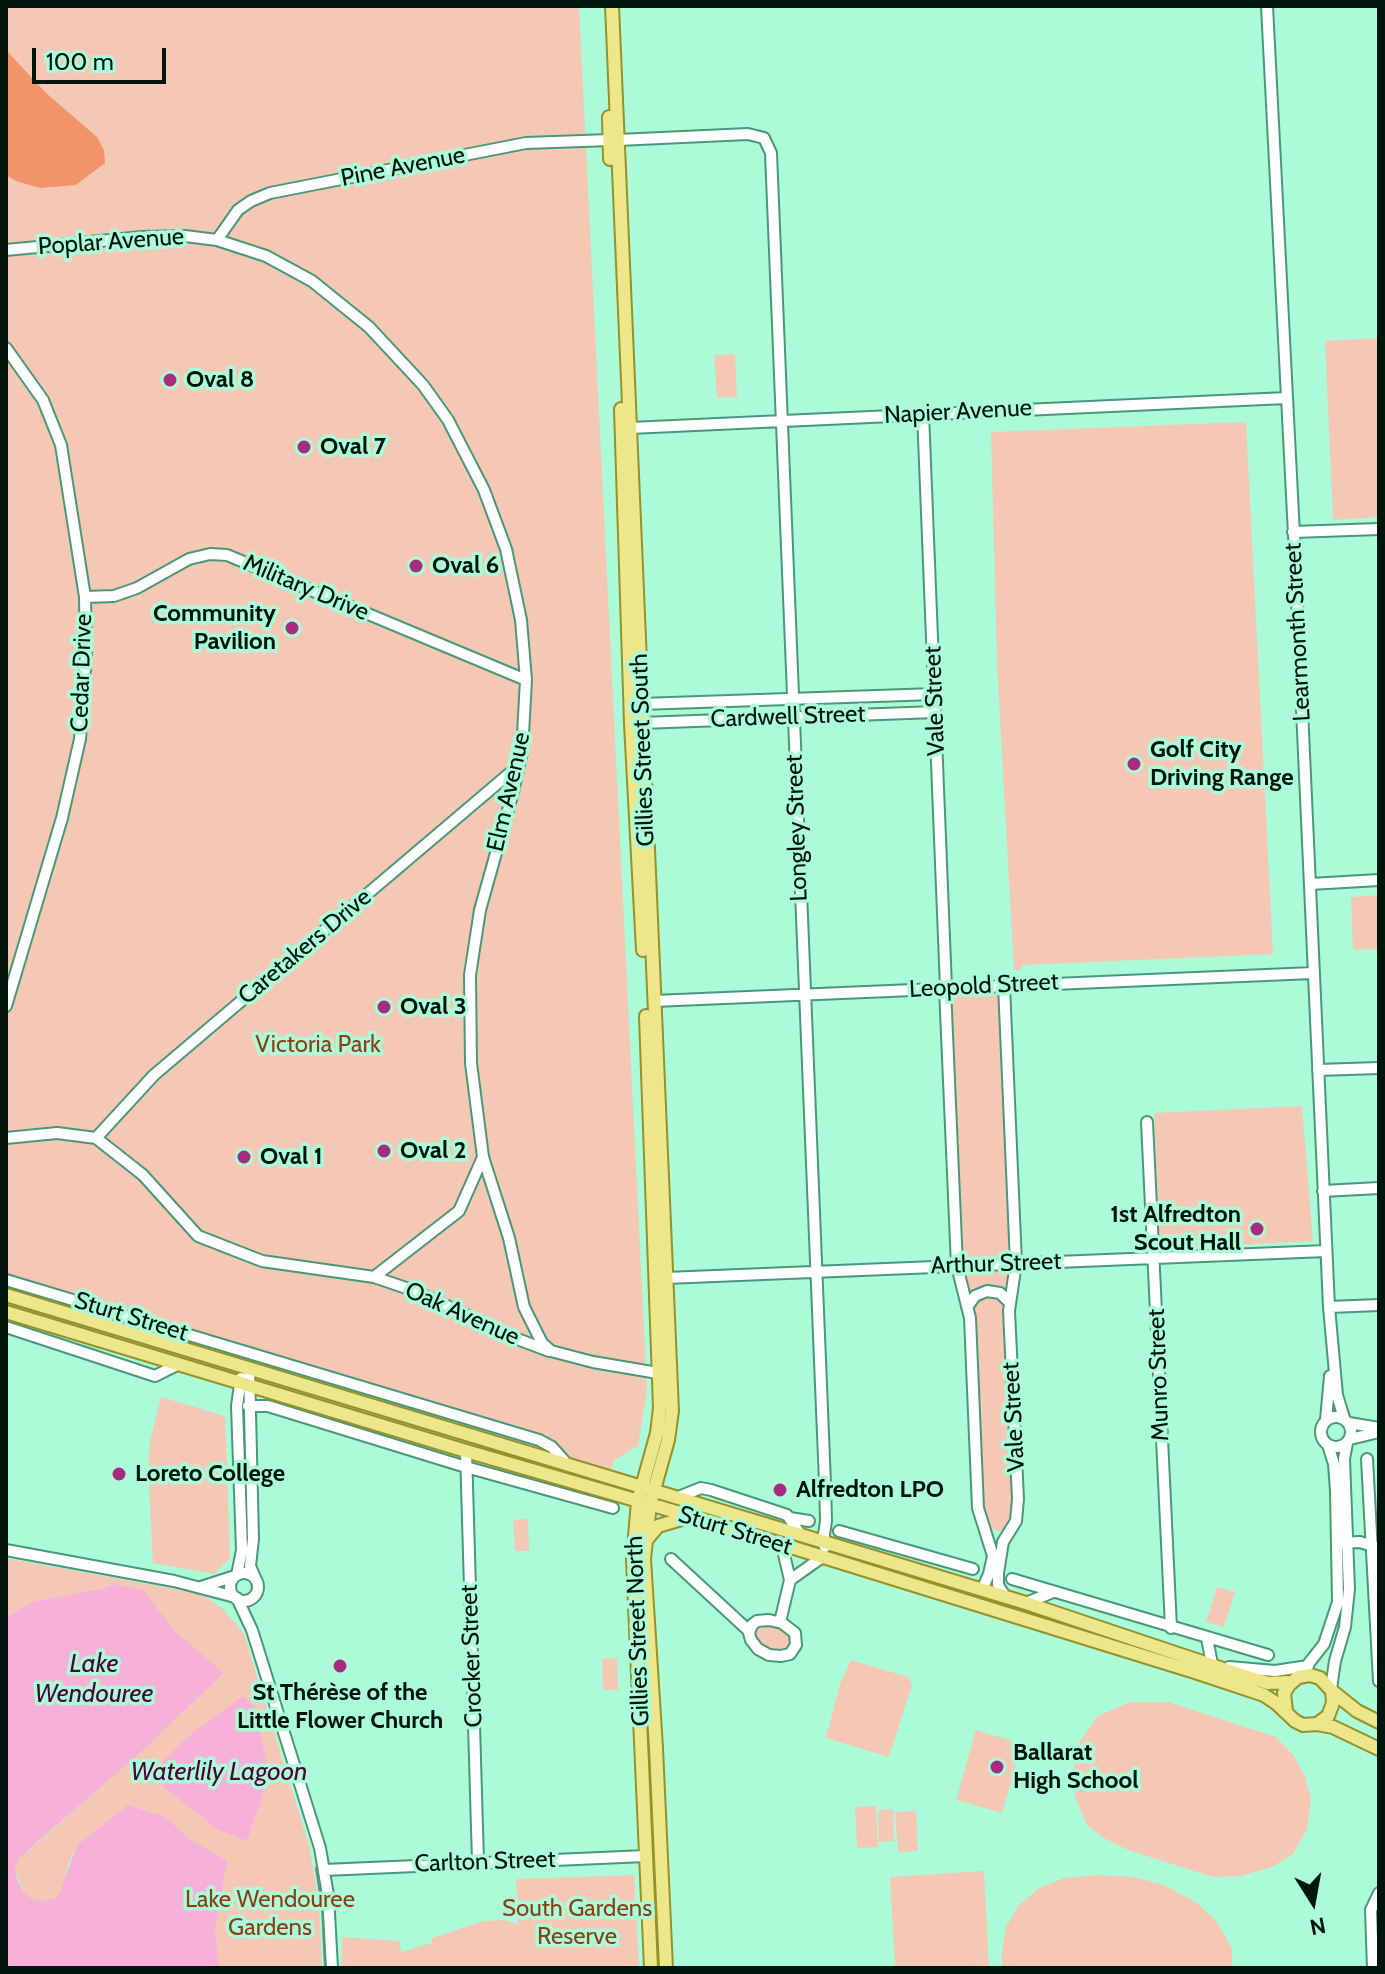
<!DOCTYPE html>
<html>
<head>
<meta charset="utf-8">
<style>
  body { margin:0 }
  #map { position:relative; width:1385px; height:1974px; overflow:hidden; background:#acfbd8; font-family:Cabin,sans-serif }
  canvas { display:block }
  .frame { position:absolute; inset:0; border:8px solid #00150c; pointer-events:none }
  .north { position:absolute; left:1273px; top:1862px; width:80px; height:80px; -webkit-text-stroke:6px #acfbd8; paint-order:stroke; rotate:169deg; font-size:22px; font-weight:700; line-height:32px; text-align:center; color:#00150c }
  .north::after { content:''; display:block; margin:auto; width:28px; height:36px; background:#00150c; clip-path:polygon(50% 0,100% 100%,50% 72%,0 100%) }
  .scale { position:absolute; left:32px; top:48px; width:134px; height:36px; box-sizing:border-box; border:4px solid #00150c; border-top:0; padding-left:10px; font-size:24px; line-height:28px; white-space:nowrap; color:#00150c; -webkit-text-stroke:6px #acfbd8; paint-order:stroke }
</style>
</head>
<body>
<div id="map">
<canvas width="1385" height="1974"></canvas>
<div class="frame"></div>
<div class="north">N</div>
<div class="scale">100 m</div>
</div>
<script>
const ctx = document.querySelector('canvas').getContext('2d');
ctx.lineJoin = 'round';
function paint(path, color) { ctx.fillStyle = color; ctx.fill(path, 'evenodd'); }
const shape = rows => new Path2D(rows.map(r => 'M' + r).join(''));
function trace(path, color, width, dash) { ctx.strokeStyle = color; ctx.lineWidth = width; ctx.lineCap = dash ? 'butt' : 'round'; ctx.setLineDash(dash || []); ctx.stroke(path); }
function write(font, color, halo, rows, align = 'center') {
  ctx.font = font + ' Cabin,sans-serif'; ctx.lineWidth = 7; ctx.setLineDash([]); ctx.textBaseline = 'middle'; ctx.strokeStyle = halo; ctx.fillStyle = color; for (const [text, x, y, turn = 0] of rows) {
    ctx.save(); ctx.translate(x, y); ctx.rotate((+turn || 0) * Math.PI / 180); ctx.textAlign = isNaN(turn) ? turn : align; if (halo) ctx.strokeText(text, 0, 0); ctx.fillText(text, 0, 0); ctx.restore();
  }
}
paint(shape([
  [6,6,579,6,647,1390,638,1446,613,1461,611,1472,568,1458,558,1447,6,1278],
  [1379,338,1379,517,1333,520,1325,341],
  [735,354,737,397,717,398,714,355],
  [1246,422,1273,954,1023,965,1020,970,1014,970,997,665,991,432],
  [1379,895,1379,949,1353,950,1351,897],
  [993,993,998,997,1009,1252,1005,1258,968,1259,963,1254,952,1000,955,995],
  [1302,1106,1313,1241,1160,1249,1154,1113],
  [998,1270,1005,1273,1008,1278,1007,1292,987,1286,970,1294,964,1272],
  [982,1296,996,1296,1006,1308,1014,1508,1013,1516,1006,1529,1000,1531,990,1528,982,1515,972,1313,976,1301],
  [161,1397,225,1416,230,1558,214,1574,153,1563,148,1468,150,1441],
  [528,1519,529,1551,515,1551,513,1520],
  [6,1558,202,1594,224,1610,237,1625,244,1634,309,1845,319,1903,322,1968,219,1968,215,1931,227,1861,190,1839,164,1816,129,1805,77,1845,67,1867,63,1889,59,1897,42,1901,34,1900,23,1892,15,1869,19,1859,141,1752,224,1673,176,1632,143,1590,114,1584,101,1589,35,1601,6,1617],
  [254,1706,267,1763,263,1795,247,1841,162,1786,156,1770,186,1738,215,1718],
  [1217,1587,1235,1592,1224,1627,1206,1622],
  [774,1623,791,1633,793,1644,786,1651,771,1650,764,1646,755,1636,757,1626],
  [617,1658,618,1690,603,1690,602,1659],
  [851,1660,908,1677,912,1685,889,1757,826,1738,840,1684],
  [1130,1702,1168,1702,1276,1737,1294,1756,1305,1776,1311,1799,1307,1829,1293,1854,1272,1867,1241,1876,1213,1877,1128,1850,1102,1837,1087,1825,1075,1797,1073,1770,1080,1741,1098,1716],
  [976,1730,1022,1744,1002,1813,956,1800],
  [876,1806,878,1847,857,1848,855,1807],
  [893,1809,894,1841,879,1842,878,1810],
  [916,1811,918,1851,898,1852,895,1812],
  [984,1871,989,1968,895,1968,890,1877],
  [634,1875,639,1968,341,1968,342,1937,400,1941,401,1952,432,1943,432,1938,484,1921,504,1920,518,1924,516,1879],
  [1097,1875,1134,1877,1164,1885,1197,1903,1216,1921,1232,1948,1232,1968,1002,1968,1002,1950,1006,1927,1018,1906,1039,1888,1064,1878]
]), '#f5c8b5');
paint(shape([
  [6,50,46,93,97,137,104,150,105,163,76,185,40,188,16,181,6,175]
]), '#f29368');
paint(shape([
  [114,1584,143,1590,176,1632,224,1673,141,1752,34,1845,19,1859,15,1869,17,1879,23,1892,34,1900,42,1901,58,1897,77,1845,128,1805,164,1816,190,1839,227,1861,215,1931,219,1968,6,1968,6,1617,35,1601,101,1589],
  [243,1696,254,1706,267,1763,263,1795,247,1841,219,1830,162,1786,155,1770,186,1738]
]), '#f7b0d8');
const minor = shape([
  [1267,6,1295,554,1329,1307,1337,1395,1344,1418],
  [618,140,748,134,764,138,771,153,825,1483,826,1521,823,1541,825,1547],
  [217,240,238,210,251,201,270,193,526,143,610,140],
  [6,250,142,237,185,236,217,240,266,256,312,281,369,327,423,385,448,420,484,490,506,549,521,620,526,680,522,752,512,796,480,910,470,975,471,1063,483,1157,509,1238,524,1307,542,1343,551,1351,593,1362,658,1373],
  [6,348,43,400,61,445,85,597,86,655,80,739,62,818,6,1006],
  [923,413,946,988],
  [630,428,1286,398],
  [1293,532,1379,529],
  [85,597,114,596,137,588,189,559,210,554,227,555,526,680],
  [641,704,935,694],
  [642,723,935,712],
  [1310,884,1379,880],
  [1004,985,1016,1263,1009,1311,1018,1499,1016,1521,1003,1542,998,1573,998,1585,1006,1598],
  [945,988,957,1266,970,1318,978,1508,993,1556,989,1574,982,1590],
  [654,1001,1313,973],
  [1318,1070,1379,1068],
  [1147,1122,1171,1628],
  [6,1138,57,1133,96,1138,143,1175,198,1236,262,1261,374,1277,459,1211,483,1157],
  [96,1138,154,1075,517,767],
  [1323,1191,1379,1188],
  [374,1277,415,1291,520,1340,549,1351],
  [666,1278,1326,1251],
  [6,1280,539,1440,552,1447,567,1464],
  [968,1306,975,1296,987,1291,1000,1293,1010,1303],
  [1329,1307,1379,1305],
  [6,1327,155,1376,179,1364],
  [249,1369,253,1539,250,1566,256,1580],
  [248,1406,268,1406,466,1467,613,1508],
  '1321 1432a15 15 0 1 1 30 0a15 15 0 1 1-30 0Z',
  [1326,1420,1330,1376],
  [1349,1423,1379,1428],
  [1350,1439,1379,1432],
  [466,1451,478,1862],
  [1367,1459,1379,1681],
  [676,1498,701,1488,711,1490,787,1515,801,1535],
  [790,1518,809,1521],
  [839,1531,973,1569],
  [1342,1543,1360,1542,1379,1548],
  [6,1550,174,1581,235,1597],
  [671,1559,749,1631],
  '230 1587a14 14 0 1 1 28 0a14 14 0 1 1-28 0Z',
  [237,1575,242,1550,237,1406,241,1378],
  [1012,1579,1268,1655],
  [790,1580,821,1558],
  [201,1587,235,1576],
  [237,1598,252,1630,320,1848,328,1895,332,1968],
  [1026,1603,1053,1592],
  [769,1620,782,1623,795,1633,796,1645,790,1654,781,1656,769,1655,758,1649,751,1640,749,1633,752,1625,757,1621,769,1620],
  [780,1622,790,1580,782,1546],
  [1207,1638,1212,1664],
  [1229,1667,1275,1671,1308,1666],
  [1298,1677,1324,1644,1338,1602,1336,1491,1334,1464,1328,1445],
  [1331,1689,1335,1661,1345,1627,1349,1589,1344,1459,1347,1443],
  [324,1870,646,1856],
  [1373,1968,1371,1910,1379,1893]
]);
const major = shape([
  [612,6,672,1411,668,1440,650,1504,644,1559,656,1748,666,1968],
  [609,117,610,159],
  [621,409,631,724,643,950],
  [646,1016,660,1408,657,1433,638,1501,633,1560,651,1968],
  [6,1295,1026,1603,1244,1676,1268,1683,1291,1682],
  [6,1312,466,1451,694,1517,1195,1672,1264,1695,1276,1703,1295,1721,1303,1725,1317,1724,1328,1716,1333,1703,1332,1691,1320,1678,1310,1675,1298,1677,1289,1685,1284,1693,1286,1711],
  [647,1539,658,1526,685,1518],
  [1332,1691,1357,1711,1379,1722],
  [1317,1724,1333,1727,1379,1749]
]);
trace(minor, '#499878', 14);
trace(major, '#93922c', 16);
trace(minor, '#fff', 10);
trace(major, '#eee68b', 12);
trace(shape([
  [316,1868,322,1907,325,1968]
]), '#5f937c', 2);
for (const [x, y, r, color] of [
  [170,380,8,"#a82c7e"],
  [304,447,8,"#a82c7e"],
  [416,566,8,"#a82c7e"],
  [292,628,8,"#a82c7e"],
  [1134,764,8,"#a82c7e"],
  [384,1007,8,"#a82c7e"],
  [384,1151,8,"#a82c7e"],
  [244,1157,8,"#a82c7e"],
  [1257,1229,8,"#a82c7e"],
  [119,1474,8,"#a82c7e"],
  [780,1490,8,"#a82c7e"],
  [340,1666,8,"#a82c7e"],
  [997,1767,8,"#a82c7e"]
]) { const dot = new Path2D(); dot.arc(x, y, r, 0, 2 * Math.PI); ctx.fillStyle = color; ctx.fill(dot); trace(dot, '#acfbd8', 3); }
write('24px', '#00150c', '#acfbd8', [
  ["Pine Avenue",403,167,-11],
  ["Poplar Avenue",111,242,-4],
  ["Napier Avenue",958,412,-3],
  ["Military Drive",306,588,23],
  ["Learmonth Street",1298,632,-93],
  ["Cedar Drive",82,673,-88],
  ["Vale Street",935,701,-92],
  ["Cardwell Street",788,717,-2],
  ["Gillies Street South",643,750,-92],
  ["Elm Avenue",509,792,-77],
  ["Longley Street",797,828,-92],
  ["Caretakers Drive",305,947,-40],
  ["Leopold Street",984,986,-3],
  ["Arthur Street",996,1264,-2],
  ["Oak Avenue",462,1314,24],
  ["Sturt Street",131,1317,17],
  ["Munro Street",1159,1375,-92],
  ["Vale Street",1014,1417,-93],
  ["Sturt Street",735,1531,17],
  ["Gillies Street North",638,1631,-92],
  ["Crocker Street",472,1656,-92],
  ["Carlton Street",485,1862,-2]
]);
write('bold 24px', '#00150c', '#acfbd8', [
  ["Oval 8",186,380],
  ["Oval 7",320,447],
  ["Oval 6",432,566],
  ["Community",276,614,"right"],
  ["Pavilion",276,642,"right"],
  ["Golf City",1150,750],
  ["Driving Range",1150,778],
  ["Oval 3",400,1007],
  ["Oval 2",400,1151],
  ["Oval 1",260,1157],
  ["1st Alfredton",1241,1215,"right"],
  ["Scout Hall",1241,1243,"right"],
  ["Loreto College",135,1474],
  ["Alfredton LPO",796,1490],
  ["St Thérèse of the",340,1693,"center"],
  ["Little Flower Church",340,1721,"center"],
  ["Ballarat",1013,1753],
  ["High School",1013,1781]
], 'left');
write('24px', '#8a3f17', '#acfbd8', [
  ["Victoria Park",318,1045],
  ["Lake Wendouree",270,1900],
  ["Gardens",270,1928],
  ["South Gardens",577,1909],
  ["Reserve",577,1937]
]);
write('italic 26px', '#4c0336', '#acfbd8', [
  ["Lake",94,1664],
  ["Wendouree",94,1694],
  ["Waterlily Lagoon",219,1772]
]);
</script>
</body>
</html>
